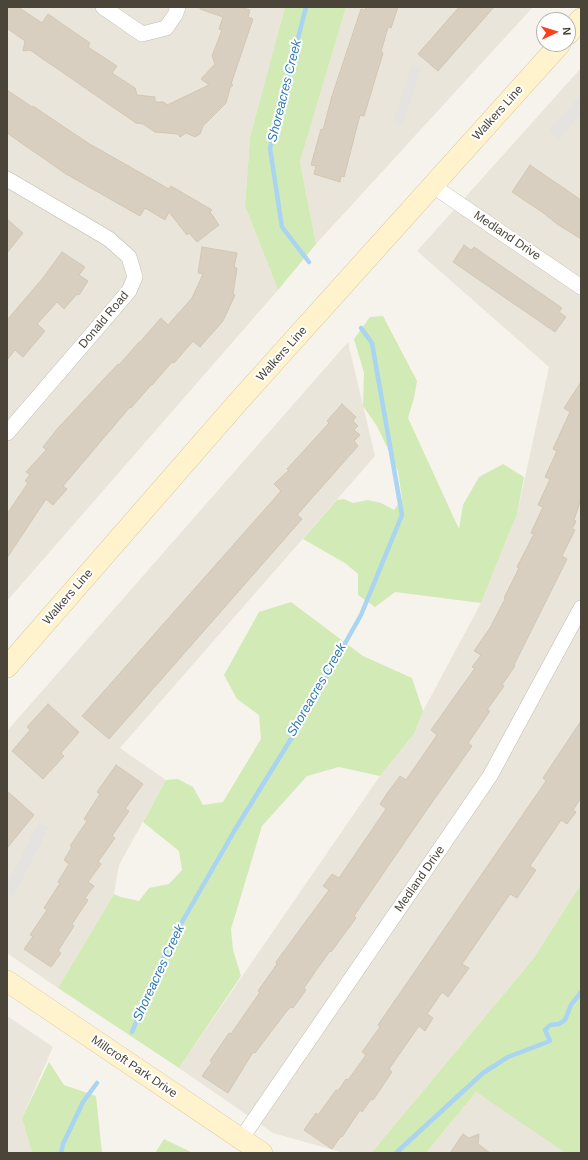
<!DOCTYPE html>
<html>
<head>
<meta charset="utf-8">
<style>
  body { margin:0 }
  #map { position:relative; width:588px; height:1160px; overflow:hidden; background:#f6f3ec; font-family:Helvetica,sans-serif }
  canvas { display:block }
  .frame { position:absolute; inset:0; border:8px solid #4b4439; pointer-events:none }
  .north { position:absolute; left:536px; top:12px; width:40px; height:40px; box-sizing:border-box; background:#fff; border:1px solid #b7b4b0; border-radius:50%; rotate:86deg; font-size:11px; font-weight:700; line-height:16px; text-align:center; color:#4b4439 }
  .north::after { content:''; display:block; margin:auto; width:14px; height:18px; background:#fc3f1d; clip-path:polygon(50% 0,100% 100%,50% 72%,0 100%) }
</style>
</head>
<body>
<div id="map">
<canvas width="588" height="1160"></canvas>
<div class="frame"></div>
<div class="north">N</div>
</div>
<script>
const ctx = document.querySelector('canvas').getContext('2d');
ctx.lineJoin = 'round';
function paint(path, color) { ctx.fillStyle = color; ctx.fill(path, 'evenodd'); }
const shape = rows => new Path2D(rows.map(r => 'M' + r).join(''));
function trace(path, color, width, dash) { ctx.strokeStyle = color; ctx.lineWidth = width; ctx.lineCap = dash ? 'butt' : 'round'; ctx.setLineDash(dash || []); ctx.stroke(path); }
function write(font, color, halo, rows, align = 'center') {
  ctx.font = font + ' Helvetica,sans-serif'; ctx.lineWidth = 4; ctx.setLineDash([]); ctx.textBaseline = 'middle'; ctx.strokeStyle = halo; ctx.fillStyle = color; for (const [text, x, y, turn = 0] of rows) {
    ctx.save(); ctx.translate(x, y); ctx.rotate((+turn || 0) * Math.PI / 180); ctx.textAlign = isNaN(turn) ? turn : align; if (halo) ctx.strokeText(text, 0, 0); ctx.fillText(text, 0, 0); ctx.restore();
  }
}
paint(shape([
  [7,7,285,7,250,137,245,206,278,290,7,601],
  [346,7,533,7,316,244,300,162],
  [581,68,581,884,533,959,371,1153,344,1153,273,1133,179,1068,380,776,414,734,423,711,481,603,517,514,549,367,417,251],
  [348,342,375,456,120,748,166,780,119,865,114,894,58,988,7,953,7,731],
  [7,1016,53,1047,22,1118,32,1153,7,1153],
  [476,1092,552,1142,566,1153,426,1153]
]), '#eae5da');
paint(shape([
  [285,7,346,7,300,162,316,244,278,290,245,206,250,137],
  [383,316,417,381,414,398,408,418,459,529,463,505,479,477,503,464,524,477,517,514,481,603,395,592,375,607,358,595,358,574,345,563,303,539,337,500,344,499,353,503,368,500,381,503,394,510,402,499,398,471,377,426,363,406,364,373,354,339,370,317],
  [291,602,363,656,412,678,423,711,414,734,380,776,339,767,307,776,262,826,231,929,233,950,241,976,179,1068,58,988,114,894,121,897,139,901,149,888,169,884,182,870,179,851,143,822,166,780,178,779,193,787,203,805,223,802,261,739,259,715,237,699,224,675,259,612],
  [581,884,581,1153,566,1153,476,1092,426,1153,371,1153,533,959],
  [49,1062,64,1085,96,1096,102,1153,32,1153,22,1118],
  [164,1139,193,1153,155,1153]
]), '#d2eab5');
paint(shape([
  [412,65,421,68,403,125,393,122],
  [581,95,581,114,558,140,549,131],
  [39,822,49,827,13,897,7,894,7,884]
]), '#e5e3e0');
trace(shape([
  [306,7,270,148,282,227,309,262],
  [132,1032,170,943,236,828,294,734,361,615,402,515,372,343,361,328],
  [61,1153,63,1144,83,1102,97,1083],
  [396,1153,483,1073,508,1057,550,1041,545,1030,550,1025,559,1024,565,1020,571,1005,581,992]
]), '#a9d4f2', 4.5);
const building = shape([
  [7,7,18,7,42,23,48,14,90,43,88,47,117,66,112,73,135,88,137,95,155,97,155,102,164,102,167,105,209,85,201,79,215,64,212,56,222,30,219,29,223,17,200,9,200,7,240,7,250,10,248,17,253,19,231,84,233,85,230,88,226,103,203,126,200,134,195,137,186,133,180,137,178,134,155,132,143,124,136,123,30,50,23,51,25,41,7,28,7,7],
  [366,7,398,7,391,28,388,27,381,52,383,53,364,116,360,115,344,177,341,176,340,182,314,174,316,166,311,165,321,129,323,130,332,96,361,9,365,10,366,7],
  [459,7,494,7,438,71,418,54,459,7],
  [7,90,32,107,33,106,88,143,169,189,171,186,212,210,210,212,219,225,197,242,189,233,187,235,169,212,165,220,145,208,140,216,66,174,7,133,7,90],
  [530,165,581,200,581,239,557,224,542,212,512,192,530,165],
  [7,219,23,233,7,253,7,219],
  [464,245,471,250,474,247,562,308,559,312,566,317,555,332,453,262,464,245],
  [202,247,237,253,234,267,237,268,233,294,235,295,223,321,200,347,193,341,174,363,172,362,152,385,151,385,131,408,130,407,63,486,67,489,53,505,46,499,7,558,7,514,28,483,25,481,30,475,26,472,46,450,43,447,58,428,118,364,119,365,139,342,140,342,161,318,168,325,192,298,203,274,198,273,202,247],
  [62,252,85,267,79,275,88,281,79,295,77,294,64,309,57,302,37,324,45,331,23,357,15,350,7,360,7,320,43,278,62,252],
  [581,382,581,499,574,520,576,521,572,529,575,530,562,556,567,559,514,665,515,666,502,685,504,686,487,710,490,711,468,743,472,746,428,808,354,916,356,918,331,952,330,951,315,972,304,988,306,990,293,1008,291,1007,286,1012,255,1053,253,1052,228,1093,202,1076,212,1062,210,1061,229,1033,231,1034,260,992,258,991,277,964,276,962,329,890,323,886,332,874,339,878,386,809,380,804,388,792,400,776,406,780,437,735,431,730,475,668,472,667,481,655,474,651,490,628,505,599,504,598,519,568,517,567,534,534,531,533,543,507,538,505,550,479,545,477,557,451,553,449,570,412,564,408,581,382],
  [342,404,356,417,353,421,358,426,354,430,360,435,354,441,358,446,297,515,302,519,109,739,82,716,281,491,274,484,289,470,287,469,329,423,327,421,342,404],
  [48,704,79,732,61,753,64,756,43,779,12,751,30,730,27,727,48,704],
  [581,721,581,798,573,810,576,812,567,824,561,820,530,866,536,870,517,898,510,894,462,964,469,968,448,997,442,992,427,1014,433,1018,425,1031,419,1026,389,1069,392,1072,373,1100,371,1099,362,1112,360,1110,342,1137,341,1136,332,1149,304,1130,316,1113,318,1115,336,1090,338,1091,346,1079,348,1080,366,1055,362,1052,380,1027,378,1025,546,781,543,778,581,721],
  [116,765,143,784,125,809,129,811,112,836,115,838,98,862,101,864,88,882,94,886,85,898,88,900,72,924,74,926,58,951,61,953,51,967,24,949,33,936,30,935,47,910,44,908,60,883,58,882,69,864,64,860,72,847,70,846,87,821,84,819,100,794,97,792,116,765],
  [7,791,34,815,7,848,7,791],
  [463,1134,469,1138,479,1134,478,1144,490,1153,450,1153,463,1134]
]);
paint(building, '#d8cfc1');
trace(building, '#d3c7b4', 1);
const street = shape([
  [103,7,142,34,166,28,175,15,178,7],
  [7,179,109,239,129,257,135,277,129,291,7,433],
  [433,186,581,287],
  [241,1139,490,776,581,608]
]);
const secondary = shape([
  [568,34,581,19],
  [7,667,238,402,560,44],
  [7,981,262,1153]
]);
trace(street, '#c2bbae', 16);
trace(secondary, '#d6c79b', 22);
trace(street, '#fff', 15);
trace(secondary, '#fff3cd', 21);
write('12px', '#4b4439', '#fff', [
  ["Walkers Line",498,113,-48],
  ["Medland Drive",507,236,34],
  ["Donald Road",104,320,-50],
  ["Walkers Line",282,354,-48],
  ["Walkers Line",68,597,-49],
  ["Medland Drive",420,879,-55],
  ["Millcroft Park Drive",134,1067,34]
]);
write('italic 13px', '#2e7ab2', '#fff', [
  ["Shoreacres Creek",285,91,-76],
  ["Shoreacres Creek",317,690,-60],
  ["Shoreacres Creek",159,973,-65]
]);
</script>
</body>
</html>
